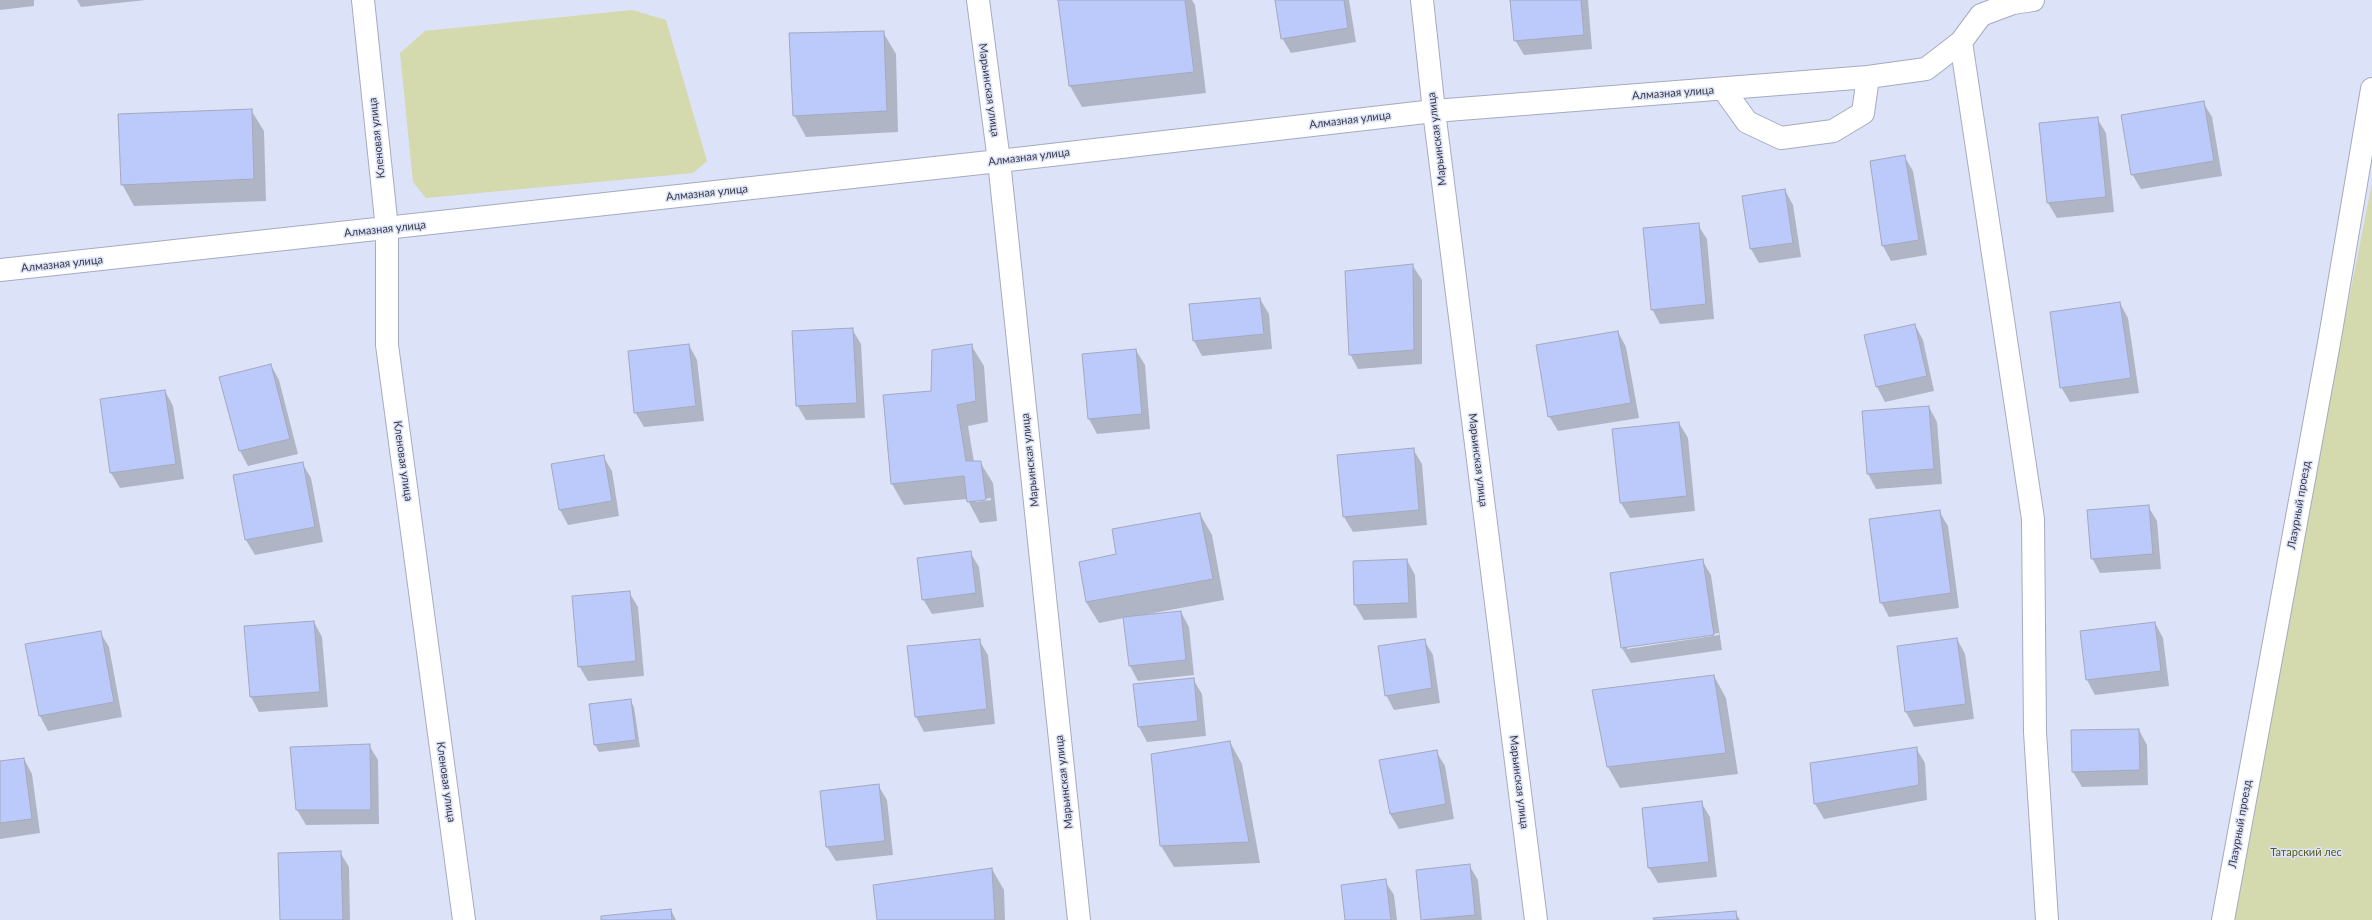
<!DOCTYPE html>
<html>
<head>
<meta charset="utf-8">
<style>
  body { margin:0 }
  canvas { display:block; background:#dce2f8 }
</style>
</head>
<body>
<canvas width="2372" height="920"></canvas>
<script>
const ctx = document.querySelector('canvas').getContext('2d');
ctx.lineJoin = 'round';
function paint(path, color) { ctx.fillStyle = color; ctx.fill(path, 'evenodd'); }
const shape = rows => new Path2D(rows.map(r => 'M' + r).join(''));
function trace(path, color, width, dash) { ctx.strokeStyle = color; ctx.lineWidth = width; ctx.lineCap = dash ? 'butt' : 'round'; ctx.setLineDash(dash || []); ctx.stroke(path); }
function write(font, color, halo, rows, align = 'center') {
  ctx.font = font + ' Lato,sans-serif'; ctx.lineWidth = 3; ctx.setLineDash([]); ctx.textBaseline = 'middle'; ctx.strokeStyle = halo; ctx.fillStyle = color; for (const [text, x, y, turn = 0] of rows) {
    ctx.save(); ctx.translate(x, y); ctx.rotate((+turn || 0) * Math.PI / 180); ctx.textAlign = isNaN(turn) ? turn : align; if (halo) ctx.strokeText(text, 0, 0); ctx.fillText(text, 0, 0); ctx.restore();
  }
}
paint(shape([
  [632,10,666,20,707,161,693,173,426,198,413,182,400,53,425,31],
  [2372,183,2372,920,2226,920]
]), '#d4d9ae');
paint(shape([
  [0,0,34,0,34,6,0,10],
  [77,0,146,0,81,7],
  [1059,0,1192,0,1195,5,1206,93,1082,107,1070,86],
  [1276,0,1349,0,1356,42,1291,53,1282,38],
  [1511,0,1588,0,1592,49,1524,55,1515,40],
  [883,32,896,54,898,132,806,137,794,115],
  [2203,102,2212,117,2222,176,2141,189,2132,174],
  [251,110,264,131,266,201,134,206,122,184],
  [2097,118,2106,133,2114,212,2057,218,2048,203,2040,124],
  [1904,156,1913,171,1927,255,1891,261,1883,246],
  [1785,190,1793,205,1801,257,1759,263,1751,249],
  [1698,225,1707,239,1714,319,1660,324,1652,309],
  [1413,266,1422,280,1422,364,1358,369,1350,354],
  [1260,299,1269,314,1272,349,1202,356,1194,341],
  [2120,303,2128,318,2139,393,2070,402,2061,387],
  [1915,325,1923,340,1934,391,1885,402,1877,387,1866,336],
  [852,329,861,344,865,418,806,420,797,405],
  [1618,332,1626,347,1639,418,1558,431,1549,416],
  [689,345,697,360,704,421,644,427,635,412],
  [971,345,984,366,988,422,968,426,974,462,980,462,993,483,997,521,980,523,967,499,904,505,892,484,932,392],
  [991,498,991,500,976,502,976,500],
  [1136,350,1145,365,1150,429,1097,434,1089,419,1083,355],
  [271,365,279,380,298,454,248,466,240,451,221,378],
  [165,391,173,406,184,479,120,488,111,473,101,400],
  [1929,407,1937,422,1942,484,1876,489,1868,474],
  [1679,423,1688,438,1695,511,1630,518,1621,503],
  [1413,449,1422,464,1427,525,1353,532,1344,517],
  [603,456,612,471,619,516,568,525,560,510],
  [302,463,311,478,323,542,255,555,246,540],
  [2148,506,2157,521,2161,569,2100,573,2092,558],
  [1939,511,1948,526,1959,608,1889,617,1881,602],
  [1200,514,1212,535,1224,600,1148,614,1181,612,1189,627,1194,675,1138,681,1130,666,1124,618,1099,623,1086,602,1117,554],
  [970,552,979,567,984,607,932,614,923,599],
  [1407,560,1415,575,1417,618,1364,620,1355,605],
  [1702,560,1711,575,1722,650,1631,663,1622,648,1611,573],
  [1719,633,1719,635,1627,649,1627,647],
  [629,592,638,607,644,676,588,681,579,666],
  [314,622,322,637,328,707,259,712,251,697,245,627],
  [2155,623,2163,638,2169,686,2095,695,2087,680],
  [100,632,109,647,122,717,48,731,40,716,26,645],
  [1957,639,1965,654,1974,719,1914,727,1906,712,1898,647],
  [979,640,988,655,995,724,924,732,916,717,908,647],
  [1424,640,1433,655,1440,703,1394,710,1386,695],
  [1714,676,1726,698,1738,774,1620,788,1608,767,1593,691],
  [1193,679,1202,694,1206,736,1147,742,1139,727],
  [630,700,634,707,640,747,599,752,595,745,590,705],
  [2139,730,2147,745,2148,785,2082,787,2073,772,2072,731],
  [1230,742,1242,764,1260,863,1174,867,1161,846,1152,755],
  [369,745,378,760,379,824,306,825,297,810],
  [1916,748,1925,763,1927,800,1824,819,1815,804,1811,764],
  [1436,751,1445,766,1454,819,1399,829,1390,814,1380,761],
  [24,759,32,774,40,833,0,839,0,762],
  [878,785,887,800,893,855,836,861,827,847],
  [1701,802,1710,817,1717,877,1658,883,1649,868,1643,809],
  [340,852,349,867,350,920,281,920],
  [1469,865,1478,880,1482,920,1422,920,1417,871],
  [992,869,1004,890,1005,920,878,920],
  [1385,881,1394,895,1397,920,1346,920],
  [671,910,676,920,602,920],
  [1735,912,1740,920,1655,920]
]), '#0003');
const building = shape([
  [1058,0,1185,0,1194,72,1069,86,1058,0],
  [1275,0,1344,0,1348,28,1281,39,1275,0],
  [1510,0,1581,0,1584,35,1514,41,1510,0],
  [884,31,887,111,793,116,789,33,884,31],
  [2204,101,2214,161,2131,175,2121,115,2204,101],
  [252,109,254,179,121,185,118,114,252,109],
  [2098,117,2106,197,2047,203,2039,123,2098,117],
  [1905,155,1919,240,1882,246,1870,161,1905,155],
  [1785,189,1793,243,1750,249,1742,196,1785,189],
  [1699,223,1706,304,1651,310,1643,228,1699,223],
  [1413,264,1414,350,1349,355,1345,271,1413,264],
  [1260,298,1264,334,1193,341,1189,304,1260,298],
  [2120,302,2131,378,2060,388,2050,312,2120,302],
  [1915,324,1927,376,1876,387,1864,335,1915,324],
  [853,328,857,403,796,406,792,331,853,328],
  [1618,331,1631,403,1548,417,1536,345,1618,331],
  [689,344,696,406,634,413,628,351,689,344],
  [972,344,976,401,957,405,966,461,981,461,986,500,967,502,964,476,891,484,883,395,931,391,932,350,972,344],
  [1136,349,1142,414,1088,419,1082,354,1136,349],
  [271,364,290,439,239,451,219,377,271,364],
  [165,390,176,464,110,473,100,399,165,390],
  [1929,406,1934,469,1867,474,1862,411,1929,406],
  [1679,422,1687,496,1620,503,1612,429,1679,422],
  [1414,448,1419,510,1343,517,1337,455,1414,448],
  [604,455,612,501,559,510,551,464,604,455],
  [303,462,315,527,245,540,233,475,303,462],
  [2149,505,2153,554,2091,559,2087,510,2149,505],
  [1940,510,1951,593,1880,603,1869,519,1940,510],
  [1200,513,1213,579,1086,602,1079,562,1116,554,1112,529,1200,513],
  [971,551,976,593,922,600,917,558,971,551],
  [1407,559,1409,603,1354,605,1353,561,1407,559],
  [1703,559,1714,635,1621,648,1610,573,1703,559],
  [630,591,636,661,578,667,572,596,630,591],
  [1181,611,1186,660,1129,666,1123,617,1181,611],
  [314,621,320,692,250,697,244,626,314,621],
  [2155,622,2161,671,2086,680,2080,631,2155,622],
  [101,631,114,702,39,716,25,644,101,631],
  [1957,638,1966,704,1905,712,1897,646,1957,638],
  [980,639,987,709,915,717,907,646,980,639],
  [1425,639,1432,688,1385,696,1378,646,1425,639],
  [1714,675,1726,753,1607,767,1592,690,1714,675],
  [1194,678,1198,721,1138,727,1133,684,1194,678],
  [631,699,636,740,594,745,589,704,631,699],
  [2139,729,2140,770,2072,772,2071,730,2139,729],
  [1230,741,1249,842,1160,846,1151,754,1230,741],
  [370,744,371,810,296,810,290,747,370,744],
  [1917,747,1919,785,1814,804,1810,763,1917,747],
  [1437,750,1446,804,1390,814,1379,760,1437,750],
  [24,758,32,819,0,823,0,761,24,758],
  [879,784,885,841,826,847,820,791,879,784],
  [1702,801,1709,862,1648,868,1642,808,1702,801],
  [341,851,343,920,280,920,278,853,341,851],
  [1470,864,1475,915,1421,920,1416,870,1470,864],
  [992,868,995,920,877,920,873,885,992,868],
  [1386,879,1391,920,1345,920,1341,885,1386,879],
  [671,909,672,920,601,920,601,916,671,909],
  [1736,911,1737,920,1654,920,1653,918,1736,911]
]);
paint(building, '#bbc9fb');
trace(building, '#a3a9bd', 1);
const minor = shape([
  [363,0,387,229,387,345,464,920],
  [978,0,999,161,1079,920],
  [1422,0,1434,111,1536,920],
  [1961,42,2033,519,2035,732,2047,920],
  [1724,90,1747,122,1781,138,1833,131,1863,113,1868,77],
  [0,270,999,161,1434,111,1868,77,1926,69,1961,42,1981,15,2013,3,2033,0],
  [2223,920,2329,343,2372,89]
]);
trace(minor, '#a5abbf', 24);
trace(minor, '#fff', 22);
write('11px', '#383a42', '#dce2f8', [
  ["Марьинская улица",989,90,82],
  ["Алмазная улица",1673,93,-4],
  ["Алмазная улица",1350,120,-7],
  ["Кленовая улица",377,138,-96],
  ["Марьинская улица",1437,139,-97],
  ["Алмазная улица",1029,157,-7],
  ["Алмазная улица",707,193,-6],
  ["Алмазная улица",385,229,-6],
  ["Алмазная улица",62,264,-6],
  ["Марьинская улица",1030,460,-96],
  ["Марьинская улица",1478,460,83],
  ["Кленовая улица",403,461,82],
  ["Лазурный проезд",2299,505,-80],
  ["Кленовая улица",446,782,82],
  ["Марьинская улица",1064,782,-96],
  ["Марьинская улица",1519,782,83],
  ["Лазурный проезд",2240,824,-80]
]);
write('11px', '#585d0e', '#dce2f8', [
  ["Татарский лес",2306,852]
]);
</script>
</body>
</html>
